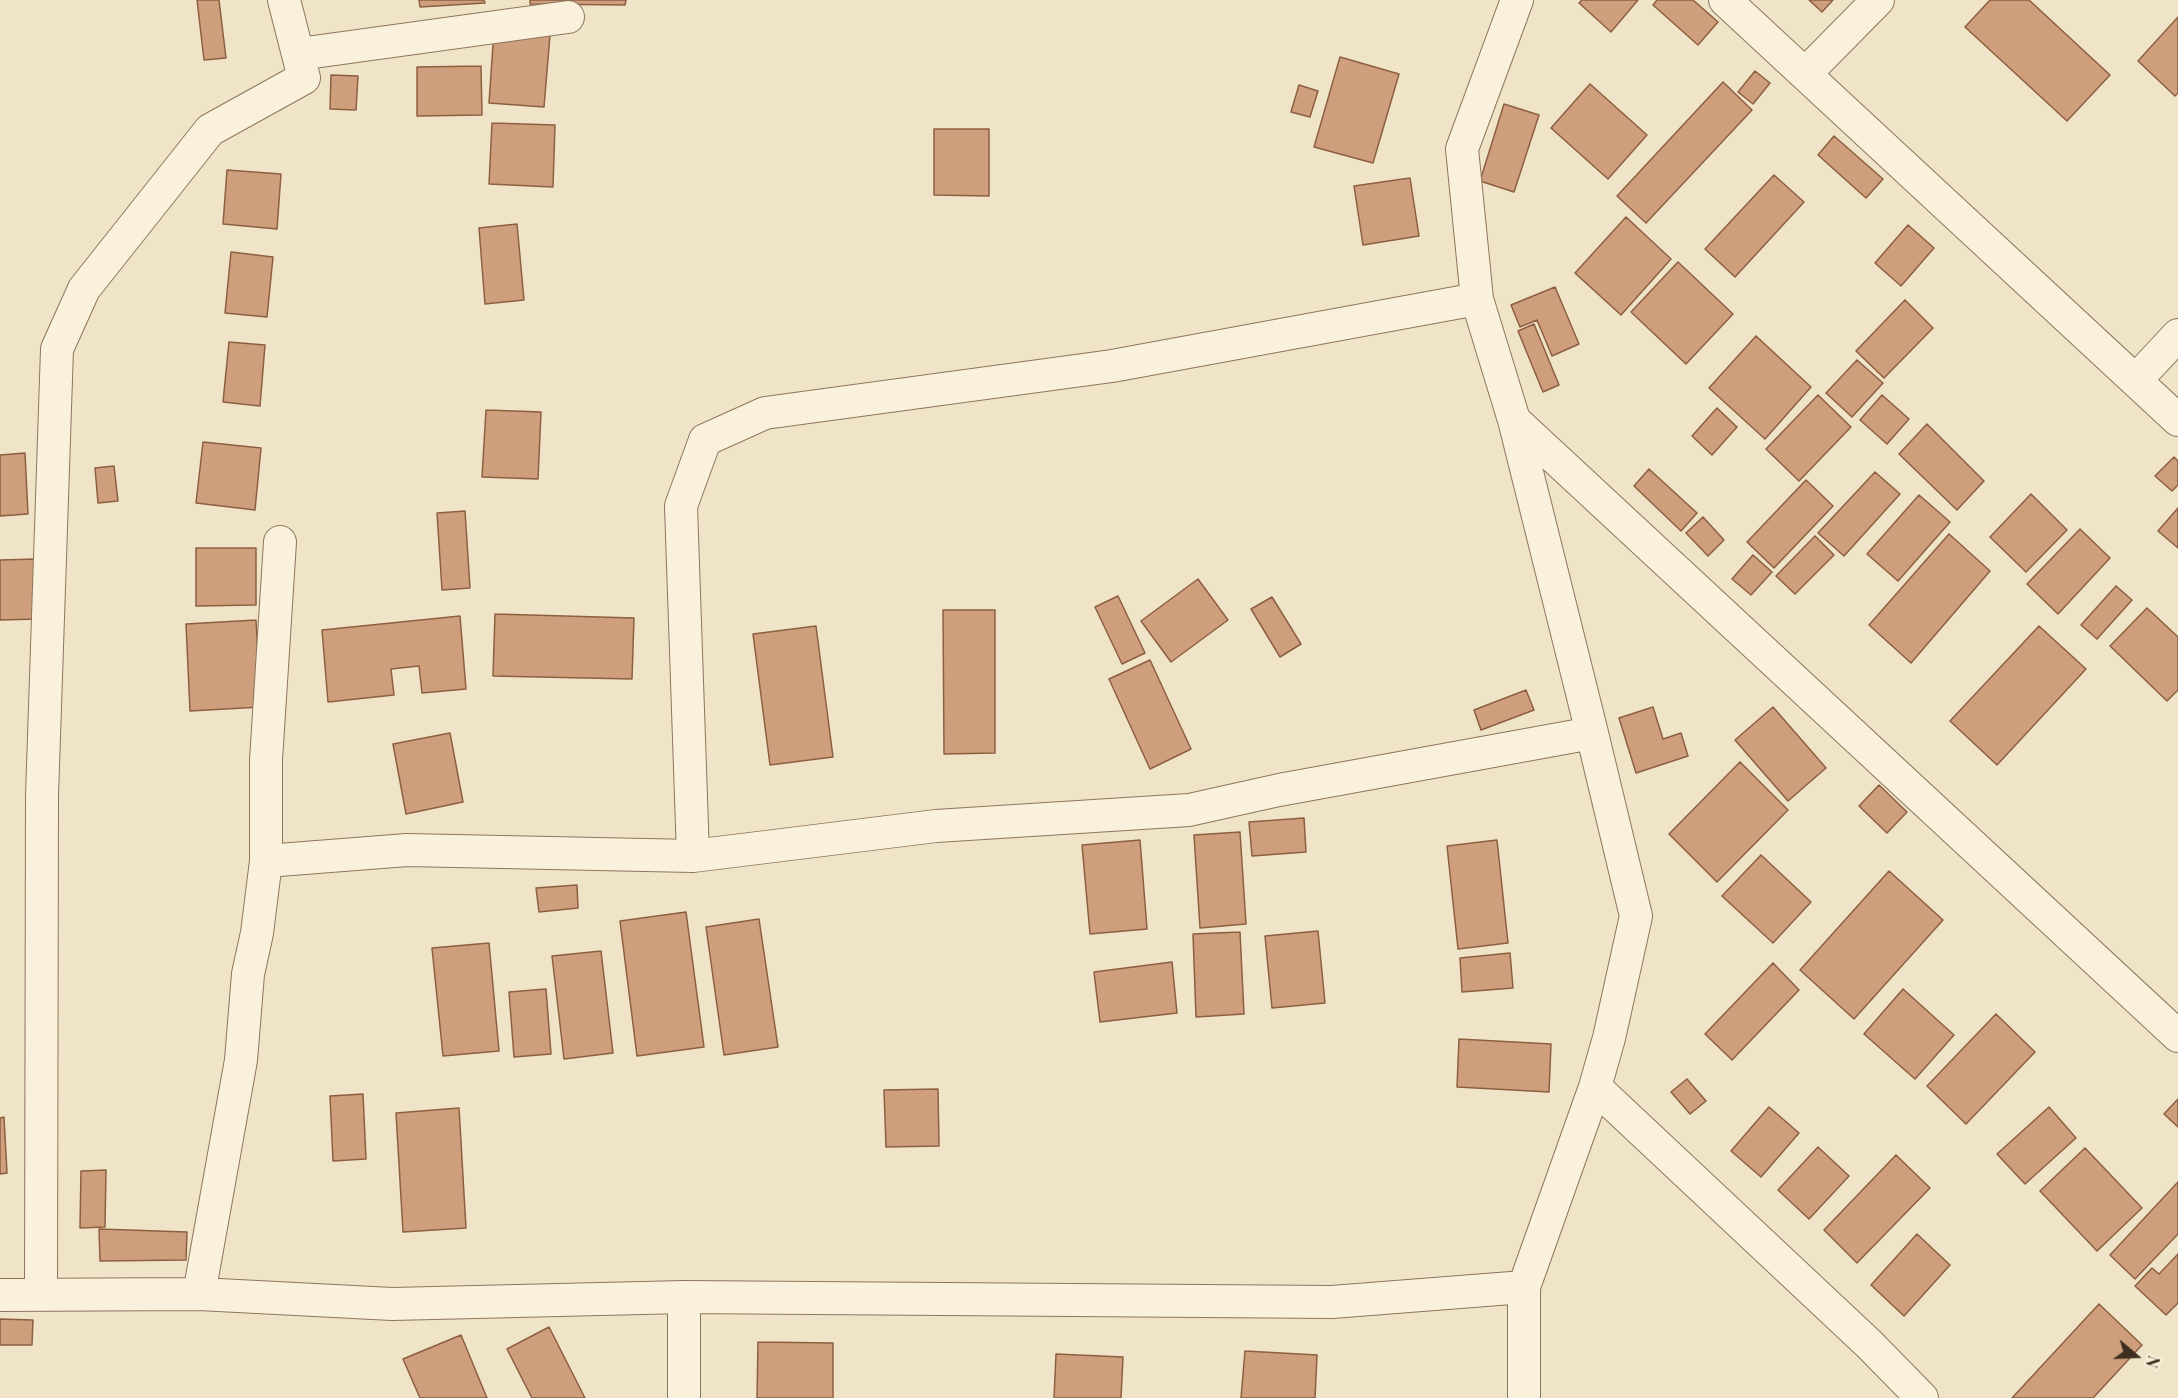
<!DOCTYPE html>
<html>
<head>
<meta charset="utf-8">
<style>
  body { margin:0 }
  #map { position:relative; width:2178px; height:1398px; overflow:hidden; background:#f0e4c8; font-family:"Playfair Display",serif }
  canvas { display:block }
  .north { position:absolute; left:2106px; top:1326px; width:60px; height:60px; -webkit-text-stroke:4px #f7eed8; paint-order:stroke; rotate:109deg; font-size:16px; font-weight:700; line-height:24px; text-align:center; color:#3d2e20 }
  .north::after { content:''; display:block; margin:auto; width:21px; height:27px; background:#3d2e20; clip-path:polygon(50% 0,100% 100%,50% 72%,0 100%) }
</style>
</head>
<body>
<div id="map">
<canvas width="2178" height="1398"></canvas>
<div class="north">N</div>
</div>
<script>
const ctx = document.querySelector('canvas').getContext('2d');
ctx.lineJoin = 'round';
function paint(path, color) { ctx.fillStyle = color; ctx.fill(path, 'evenodd'); }
const shape = rows => new Path2D(rows.map(r => 'M' + r).join(''));
function trace(path, color, width, dash) { ctx.strokeStyle = color; ctx.lineWidth = width; ctx.lineCap = dash ? 'butt' : 'round'; ctx.setLineDash(dash || []); ctx.stroke(path); }
const building = shape([
  [197,0,219,0,226,58,204,60,197,0],
  [419,0,484,0,485,3,420,7,419,0],
  [530,0,626,0,625,5,530,4,530,0],
  [1582,0,1638,0,1611,32,1579,3,1582,0],
  [1657,0,1693,0,1718,22,1698,45,1653,5,1657,0],
  [1809,0,1833,0,1822,12,1809,0],
  [1990,0,2029,0,2110,75,2067,121,1965,27,1990,0],
  [2178,17,2178,93,2175,96,2138,61,2178,17],
  [494,30,550,35,544,107,489,103,494,30],
  [1340,57,1399,74,1373,163,1314,147,1340,57],
  [481,66,482,115,417,116,417,67,481,66],
  [1755,71,1770,83,1753,104,1738,92,1755,71],
  [331,75,358,76,356,110,330,109,331,75],
  [1723,82,1752,110,1646,223,1617,196,1723,82],
  [1590,84,1647,135,1608,179,1551,128,1590,84],
  [1299,85,1318,91,1310,117,1291,112,1299,85],
  [1504,104,1539,115,1514,192,1480,181,1504,104],
  [492,123,555,125,553,187,489,184,492,123],
  [934,129,989,129,989,196,934,195,934,129],
  [1834,136,1883,179,1866,198,1818,155,1834,136],
  [227,170,281,174,277,229,223,224,227,170],
  [1774,175,1804,202,1735,277,1705,249,1774,175],
  [1410,178,1419,236,1363,245,1354,186,1410,178],
  [1626,217,1671,259,1621,315,1575,273,1626,217],
  [517,224,524,300,485,304,479,228,517,224],
  [1908,225,1934,248,1901,286,1875,263,1908,225],
  [231,252,273,257,267,317,225,313,231,252],
  [1678,262,1733,314,1686,364,1631,312,1678,262],
  [1555,287,1579,344,1552,356,1537,320,1520,327,1511,305,1555,287],
  [1905,300,1933,328,1884,378,1856,351,1905,300],
  [1534,324,1559,385,1543,392,1518,331,1534,324],
  [1756,336,1811,387,1765,439,1709,388,1756,336],
  [229,342,265,345,260,406,223,402,229,342],
  [1857,360,1883,383,1852,417,1826,393,1857,360],
  [1818,395,1851,427,1799,481,1766,449,1818,395],
  [1882,395,1909,419,1887,444,1860,420,1882,395],
  [1717,408,1737,427,1712,455,1692,436,1717,408],
  [486,410,541,412,538,479,482,477,486,410],
  [1927,424,1984,481,1957,510,1899,454,1927,424],
  [203,442,261,448,255,510,196,503,203,442],
  [25,453,28,514,0,516,0,455,25,453],
  [2174,457,2178,461,2178,485,2172,491,2155,476,2174,457],
  [114,466,118,501,98,503,95,468,114,466],
  [1649,469,1697,513,1681,531,1634,486,1649,469],
  [1875,472,1900,494,1844,556,1818,533,1875,472],
  [1806,480,1833,506,1774,568,1747,542,1806,480],
  [2031,494,2067,530,2026,572,1990,537,2031,494],
  [1919,495,1950,522,1898,581,1867,554,1919,495],
  [2178,508,2178,548,2158,531,2178,508],
  [465,511,470,588,442,590,437,513,465,511],
  [1703,517,1724,540,1708,556,1686,533,1703,517],
  [2080,529,2110,558,2058,614,2027,584,2080,529],
  [1949,534,1990,571,1911,663,1869,625,1949,534],
  [1815,536,1834,555,1795,594,1776,576,1815,536],
  [196,548,256,548,256,605,196,606,196,548],
  [1753,555,1772,572,1751,595,1732,579,1753,555],
  [36,559,37,619,0,620,0,560,36,559],
  [1198,579,1228,620,1171,662,1141,621,1198,579],
  [2116,586,2132,600,2097,639,2081,625,2116,586],
  [1118,596,1145,653,1122,664,1095,607,1118,596],
  [1272,597,1301,644,1280,657,1251,609,1272,597],
  [2147,608,2178,637,2178,690,2167,701,2110,646,2147,608],
  [943,610,995,610,995,753,944,754,943,610],
  [495,614,634,618,632,679,493,676,495,614],
  [460,616,466,689,422,693,419,666,391,669,394,695,328,702,322,630,460,616],
  [256,620,261,707,190,711,186,624,256,620],
  [816,626,833,757,770,765,753,634,816,626],
  [2039,626,2086,669,1997,765,1950,721,2039,626],
  [1150,660,1191,749,1150,769,1109,679,1150,660],
  [1526,690,1534,710,1481,730,1474,710,1526,690],
  [1653,707,1663,739,1681,733,1688,756,1636,773,1619,718,1653,707],
  [1773,707,1826,768,1788,801,1735,740,1773,707],
  [450,733,463,802,406,814,393,744,450,733],
  [1740,762,1788,810,1717,882,1669,834,1740,762],
  [1879,785,1907,812,1887,833,1859,806,1879,785],
  [1304,818,1306,852,1252,856,1249,822,1304,818],
  [1240,832,1246,924,1200,928,1194,835,1240,832],
  [1140,840,1147,929,1090,934,1082,845,1140,840],
  [1497,840,1508,943,1458,949,1447,846,1497,840],
  [1761,855,1811,902,1773,943,1722,896,1761,855],
  [1889,871,1943,920,1854,1019,1800,970,1889,871],
  [577,885,578,908,539,912,536,888,577,885],
  [686,912,704,1047,637,1056,620,921,686,912],
  [759,919,778,1047,724,1055,706,927,759,919],
  [1318,931,1325,1003,1272,1008,1265,936,1318,931],
  [1240,932,1244,1014,1196,1017,1193,934,1240,932],
  [489,943,499,1051,443,1056,432,948,489,943],
  [601,951,613,1053,564,1059,552,956,601,951],
  [1510,953,1513,988,1462,992,1460,958,1510,953],
  [1172,962,1177,1013,1100,1022,1094,972,1172,962],
  [1773,963,1799,990,1732,1060,1705,1034,1773,963],
  [546,989,551,1054,514,1057,509,992,546,989],
  [1903,989,1954,1035,1915,1079,1864,1034,1903,989],
  [1996,1014,2035,1052,1966,1124,1927,1086,1996,1014],
  [1459,1039,1551,1044,1549,1092,1457,1087,1459,1039],
  [1687,1079,1706,1101,1690,1114,1671,1092,1687,1079],
  [938,1089,939,1146,886,1147,884,1090,938,1089],
  [363,1094,366,1159,333,1161,330,1096,363,1094],
  [2178,1099,2178,1127,2164,1114,2178,1099],
  [1769,1107,1799,1133,1761,1177,1731,1151,1769,1107],
  [2049,1107,2076,1138,2025,1184,1997,1154,2049,1107],
  [459,1108,466,1228,403,1232,396,1113,459,1108],
  [4,1117,7,1173,0,1174,0,1118,4,1117],
  [1818,1147,1849,1176,1809,1219,1778,1190,1818,1147],
  [2085,1148,2142,1208,2097,1251,2040,1191,2085,1148],
  [1896,1155,1930,1188,1857,1263,1824,1230,1896,1155],
  [106,1170,105,1227,80,1228,81,1171,106,1170],
  [2178,1182,2178,1234,2135,1279,2110,1255,2178,1182],
  [99,1229,187,1232,186,1260,100,1261,99,1229],
  [1917,1234,1950,1265,1904,1316,1871,1285,1917,1234],
  [2178,1254,2178,1303,2166,1315,2135,1286,2152,1268,2159,1274,2178,1254],
  [2099,1304,2142,1345,2093,1398,2012,1398,2099,1304],
  [0,1319,33,1320,32,1345,0,1345,0,1319],
  [549,1327,585,1398,532,1398,507,1349,549,1327],
  [461,1335,487,1398,420,1398,403,1359,461,1335],
  [758,1342,833,1343,833,1398,757,1398,758,1342],
  [1245,1351,1317,1355,1315,1398,1241,1398,1245,1351],
  [1056,1354,1123,1357,1121,1398,1054,1398,1056,1354]
]);
paint(building, '#cf9f7d');
trace(building, '#8d5f41', 1.5);
const minor = shape([
  [1517,0,1462,149,1477,299,1514,420,1592,733,1636,916,1609,1038,1595,1087,1524,1287,1524,1398],
  [1725,0,2178,420],
  [299,54,568,17],
  [1805,74,1878,0],
  [2136,380,2178,335],
  [1514,420,2178,1036],
  [693,856,681,506,705,440,765,413,1112,366,1477,299],
  [266,861,407,850,693,856,936,826,1189,810,1279,790,1592,733],
  [1595,1087,1869,1344,1922,1398],
  [199,1294,241,1060,248,974,257,933,266,861,266,760,280,542],
  [0,1295,199,1294,392,1304,684,1297,1332,1302,1524,1287],
  [41,1295,42,796,57,349,84,289,210,130,304,78,284,0],
  [684,1398,684,1297]
]);
trace(minor, '#8d765c', 34);
trace(minor, '#faf1dc', 32);
</script>
</body>
</html>
